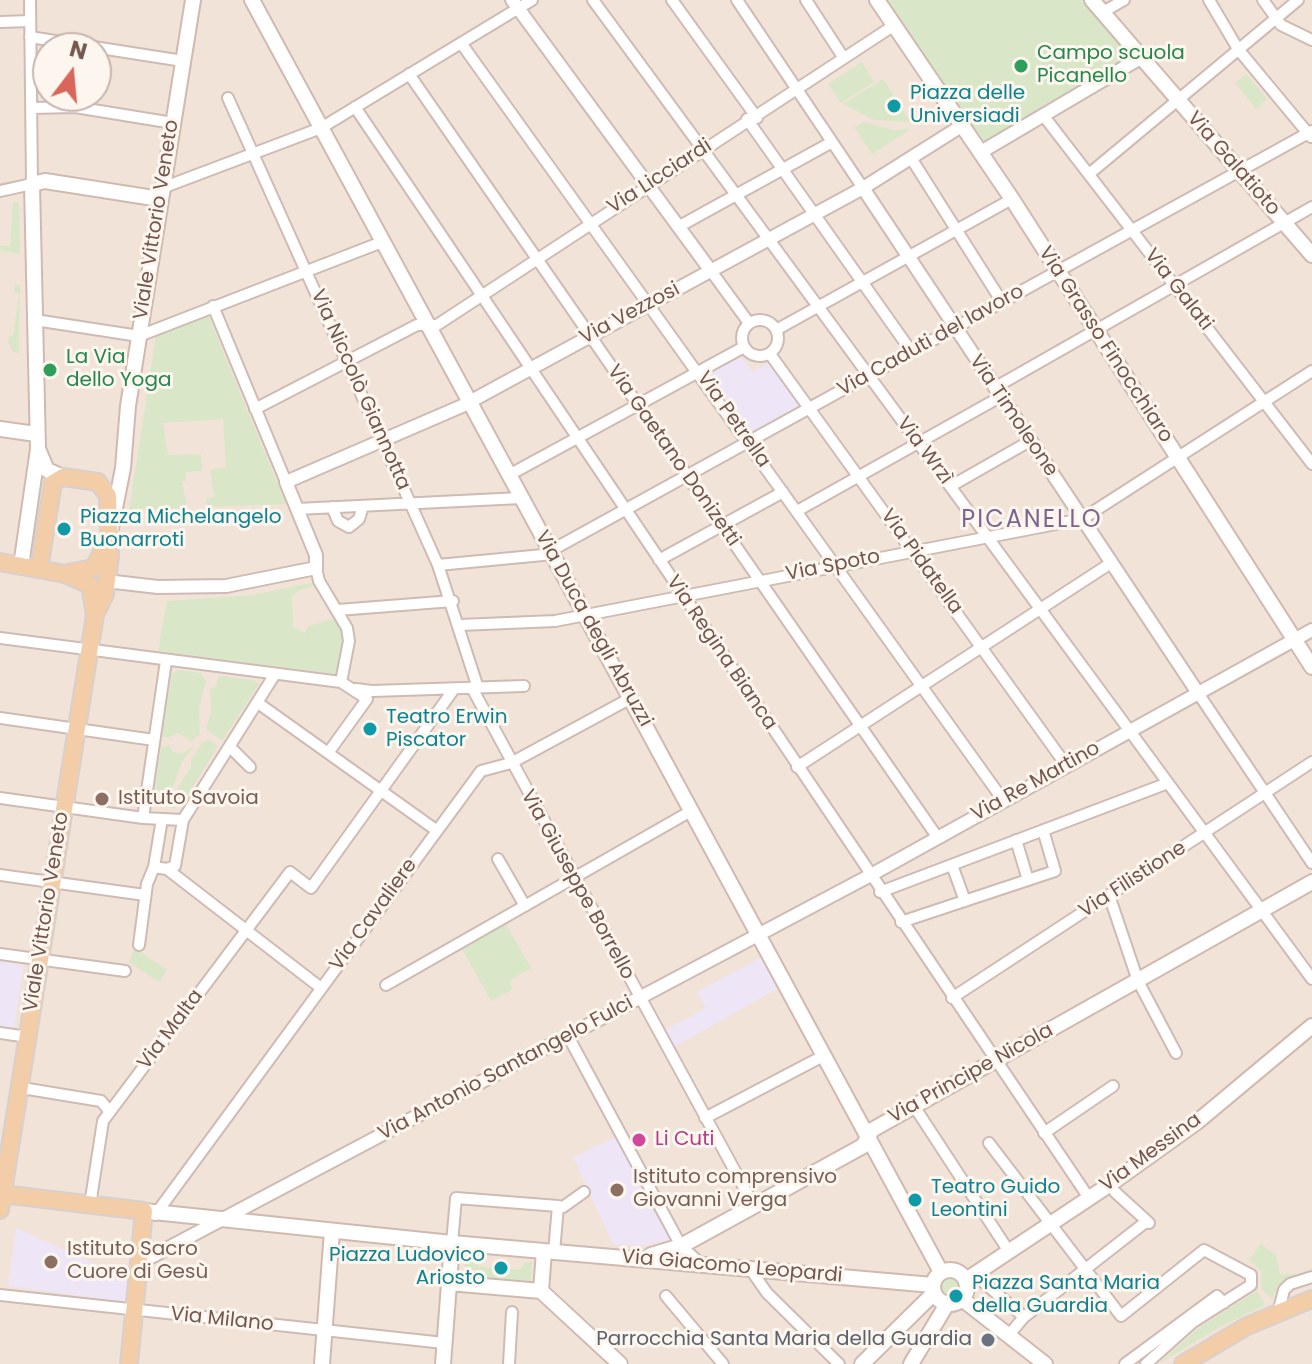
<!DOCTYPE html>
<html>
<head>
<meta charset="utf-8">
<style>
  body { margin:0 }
  #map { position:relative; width:1312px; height:1364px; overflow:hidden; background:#fbf2e9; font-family:Poppins,sans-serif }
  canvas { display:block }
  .north { position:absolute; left:32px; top:32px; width:80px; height:80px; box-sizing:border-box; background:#fdf6ef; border:2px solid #c6b6af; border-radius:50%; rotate:16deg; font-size:22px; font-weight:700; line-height:32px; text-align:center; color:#73574f }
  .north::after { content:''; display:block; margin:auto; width:28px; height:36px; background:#d9665a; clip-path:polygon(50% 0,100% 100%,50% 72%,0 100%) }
</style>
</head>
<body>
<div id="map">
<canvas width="1312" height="1364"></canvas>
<div class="north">N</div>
</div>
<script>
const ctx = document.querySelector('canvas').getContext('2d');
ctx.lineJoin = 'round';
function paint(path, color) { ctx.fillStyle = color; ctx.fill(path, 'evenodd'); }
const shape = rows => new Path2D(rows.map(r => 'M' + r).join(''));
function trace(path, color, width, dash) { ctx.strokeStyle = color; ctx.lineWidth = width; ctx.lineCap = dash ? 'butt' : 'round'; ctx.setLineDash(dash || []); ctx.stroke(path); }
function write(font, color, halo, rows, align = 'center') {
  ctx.font = font + ' Poppins,sans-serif'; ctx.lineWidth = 6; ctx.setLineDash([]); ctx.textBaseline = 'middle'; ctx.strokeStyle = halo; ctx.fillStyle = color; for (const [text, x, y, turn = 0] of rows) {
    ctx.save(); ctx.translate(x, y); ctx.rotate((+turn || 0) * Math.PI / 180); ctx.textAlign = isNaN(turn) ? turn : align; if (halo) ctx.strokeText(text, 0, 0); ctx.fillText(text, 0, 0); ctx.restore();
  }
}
paint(shape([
  [0,0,1312,0,1312,1364,0,1364],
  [48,48,96,48,96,96,48,96]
]), '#f2e3d8');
paint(shape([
  [741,357,753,372,769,363,800,405,751,432,708,374],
  [762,957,779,988,672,1048,663,1031,706,1008,697,992],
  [0,961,24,965,14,1028,0,1026],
  [616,1137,671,1238,664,1241,643,1246,613,1244,573,1157],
  [16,1228,128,1279,125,1302,8,1286]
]), '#eee5f7');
paint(shape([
  [884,0,1085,0,1132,56,984,145,955,100,950,103],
  [862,62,874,82,841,103,828,84],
  [1246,74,1267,99,1256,109,1235,83],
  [883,79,911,122,874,120,843,104],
  [864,122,893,130,911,129,872,154,854,127],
  [13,202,19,202,20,254,0,250,0,245,10,246],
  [15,285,20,285,19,353,13,352,8,342,9,336,13,336,19,293,14,292],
  [208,315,286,504,207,507,206,498,214,497,210,470,226,467,223,419,163,423,168,455,201,454,202,471,186,472,186,481,182,481,187,508,129,510,156,336],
  [315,582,316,585,300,590,292,596,293,627,305,633,308,626,340,617,346,636,336,674,158,651,167,601,253,595],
  [178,670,201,673,206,681,199,707,200,734,191,741,178,733,168,738,162,736,172,675],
  [219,676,254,680,259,684,222,741,206,729,211,712,210,688,215,687],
  [209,740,218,746,182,804,173,809,170,807,179,785,191,768,191,760,202,743],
  [169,745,173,752,181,754,194,746,182,762,167,804,160,807,153,804,161,747],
  [505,922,531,968,509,981,513,989,491,1001,461,947],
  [135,948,167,970,159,982,129,962],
  [1261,1244,1276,1255,1280,1275,1297,1273,1279,1285,1272,1299,1261,1289,1261,1271,1249,1260],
  [465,1255,470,1255,477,1266,519,1270,526,1262,532,1262,531,1281,464,1276],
  '940 1287a10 10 0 1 1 20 0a10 10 0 1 1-20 0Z',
  [1257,1291,1265,1305,1220,1327,1158,1364,1201,1326]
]), '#d9e7c8');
const minor = shape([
  [593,0,1312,979],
  [672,0,757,118],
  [737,0,863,188],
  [806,0,843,57],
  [1209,0,1238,49,1311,137],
  [1263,0,1281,25,1312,40],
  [1103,12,1124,0],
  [0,22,30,21],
  [30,37,183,61],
  [461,43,1003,800],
  [409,74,938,838],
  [228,98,438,565,478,688],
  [355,107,1089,1198],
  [32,108,75,107,173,123],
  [1043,115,1312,464],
  [747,119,911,351],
  [911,158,1002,302],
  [1089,174,1298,0],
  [162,188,321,128,532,0],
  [0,191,32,184,30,0],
  [678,227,832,142],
  [711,271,749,323],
  [213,306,286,482],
  '742 338a18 18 0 1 1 36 0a18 18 0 1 1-36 0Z',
  [35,320,139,336,382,242],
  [776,330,1012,199],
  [770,354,1066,765],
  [994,388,1312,207],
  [255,409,417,325,437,325,893,26],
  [509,475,744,347],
  [951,486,1030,441],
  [332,507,338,521,349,527,359,519,363,506],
  [297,509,521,498],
  [797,511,1000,397],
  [659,560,783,492],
  [438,565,543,555,1312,131],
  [316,568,319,581,347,628,349,641,341,682],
  [338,610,453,601],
  [460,625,555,621,1082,519,1312,371],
  [0,638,341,682,367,699,328,753],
  [472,688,754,1206],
  [356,689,372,691,524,686],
  [1198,693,1312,863],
  [258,703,436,830],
  [0,718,154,740],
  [230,747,250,767],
  [797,767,1111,563],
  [0,798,143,818,183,820,275,674],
  [143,818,166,661],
  [162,819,154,867,167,869,175,866,183,820],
  [1016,840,1028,880],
  [498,859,525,906],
  [952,865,965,901],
  [167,869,321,988],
  [0,875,145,895],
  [880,892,1168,783],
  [1109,895,1138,981,1176,1053],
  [901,922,1055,871,1043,830],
  [139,945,147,884,154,867],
  [0,954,125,971],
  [386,985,691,811],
  [952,998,1312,762],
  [0,1033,28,1037],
  [568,1036,681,1246,701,1264],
  [28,1089,101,1101,110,1112],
  [914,1106,1008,1250],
  [705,1118,823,1056],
  [1044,1133,1113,1086],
  [989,1143,1121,1316,1204,1250,1251,1275,1251,1285,1193,1322,1146,1364],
  [1115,1192,1149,1223],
  [90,1205,103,1121,290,872,311,888,454,689],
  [558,1206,563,1207,584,1192],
  [155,1215,481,771,511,763,631,698],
  [452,1243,456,1198,558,1206,554,1252],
  [751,1270,767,1293,839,1364],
  [974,1274,1024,1317],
  [0,1295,444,1343],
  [666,1296,723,1364],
  [1278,1313,1284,1290,1290,1284,1312,1277],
  [1008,1336,1024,1317,1147,1221],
  [509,1364,512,1312],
  [1125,1364,1217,1296,1224,1303]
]);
const tertiary = shape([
  [512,0,711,271],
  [981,152,1142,57],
  [863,188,1198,693],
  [106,581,158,587,226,586,316,568,316,555,286,482,462,406,863,188,963,125],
  [138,1264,869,876,1312,630]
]);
const secondary = shape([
  [252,0,941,1272],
  [877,0,1012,199,1312,667],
  [1092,0,1312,255],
  [0,429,36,434],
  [38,449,47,470,63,477],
  [111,528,123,468,128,406,193,0],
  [21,566,38,449,32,184,45,181,160,199],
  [144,1211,452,1243,933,1285],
  [651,1255,681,1246,863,1146,872,1130,1312,882],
  '933 1287a17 17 0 1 1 34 0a17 17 0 1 1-34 0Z',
  [966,1280,1109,1185,1197,1122,1312,1026],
  [449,1283,541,1291,544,1251],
  [541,1291,620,1364],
  [962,1299,1045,1364],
  [322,1364,332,1231],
  [443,1364,452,1243],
  [862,1364,934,1293],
  [911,1364,947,1304]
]);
const primary = shape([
  [0,562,65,574,90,585,95,615,0,1210],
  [39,569,53,483,63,477,98,482,108,496,110,557,105,594,97,611],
  [68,573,94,568,105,545],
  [2,1194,144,1211,129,1364],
  [1183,1364,1247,1326,1312,1299]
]);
trace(minor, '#cebbb3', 14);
trace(tertiary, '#cebbb3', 16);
trace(secondary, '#d0bab0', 18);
trace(primary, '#d8d0ce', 20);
trace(minor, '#fff', 10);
trace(tertiary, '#fff', 12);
trace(secondary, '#fff', 14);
trace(primary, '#f3cda8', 16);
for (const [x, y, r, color] of [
  [1021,66,8,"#2e9e5b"],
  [894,106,8,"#0f9aa8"],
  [50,370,8,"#2e9e5b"],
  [64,529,8,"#0f9aa8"],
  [370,729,8,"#0f9aa8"],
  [102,799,8,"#8d6e63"],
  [639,1140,8,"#d1479c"],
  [617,1190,8,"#8d6e63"],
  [915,1200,8,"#0f9aa8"],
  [51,1262,8,"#8d6e63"],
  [501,1268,8,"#0f9aa8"],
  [956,1296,8,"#0f9aa8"],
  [988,1340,8,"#6b7280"]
]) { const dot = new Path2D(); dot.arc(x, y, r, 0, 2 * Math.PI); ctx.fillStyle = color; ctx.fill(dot); trace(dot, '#fdf6ef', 3); }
write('20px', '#27864d', '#fdf6ef', [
  ["Campo scuola",1037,54],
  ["Picanello",1037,77],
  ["La Via",66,358],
  ["dello Yoga",66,381]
], 'left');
write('20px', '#0d838f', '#fdf6ef', [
  ["Piazza delle",910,94],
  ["Universiadi",910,117],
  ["Piazza Michelangelo",80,518],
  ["Buonarroti",80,541],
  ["Teatro Erwin",386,718],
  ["Piscator",386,741],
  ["Teatro Guido",931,1188],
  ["Leontini",931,1211],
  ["Piazza Ludovico",485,1256,"right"],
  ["Ariosto",485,1279,"right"],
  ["Piazza Santa Maria",972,1284],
  ["della Guardia",972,1307]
], 'left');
write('20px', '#73574f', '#fdf6ef', [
  ["Via Galatioto",1233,164,49],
  ["Via Licciardi",660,177,-33],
  ["Viale Vittorio Veneto",157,220,-81],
  ["Via Galati",1178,290,52],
  ["Via Vezzosi",630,314,-28],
  ["Via Caduti del lavoro",931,341,-29],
  ["Via Grasso Finocchiaro",1105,345,57],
  ["Via Niccolò Giannotta",360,390,66],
  ["Via Timoleone",1013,416,56],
  ["Via Petrella",733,420,55],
  ["Via Wrzì",924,451,53],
  ["Via Gaetano Donizetti",673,456,55],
  ["Via Pidatella",921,562,54],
  ["Via Spoto",833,566,-11],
  ["Via Duca degli Abruzzi",593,629,61],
  ["Via Regina Bianca",721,653,56],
  ["Via Re Martino",1036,782,-29],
  ["Via Filistione",1133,880,-33],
  ["Via Giuseppe Borrello",577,885,61],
  ["Viale Vittorio Veneto",47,912,-81],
  ["Via Cavaliere",374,915,-54],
  ["Via Malta",171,1030,-53],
  ["Via Antonio Santangelo Fulci",506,1069,-28],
  ["Via Principe Nicola",971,1074,-29],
  ["Via Messina",1151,1153,-36],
  ["Via Giacomo Leopardi",732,1267,5],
  ["Via Milano",222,1320,6]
]);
write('20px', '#785e54', '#fdf6ef', [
  ["Istituto Savoia",118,799],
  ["Istituto comprensivo",633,1178],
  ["Giovanni Verga",633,1201],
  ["Istituto Sacro",67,1250],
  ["Cuore di Gesù",67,1273]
], 'left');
write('20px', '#b23c85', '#fdf6ef', [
  ["Li Cuti",655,1140]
], 'left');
write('20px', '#5b616d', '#fdf6ef', [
  ["Parrocchia Santa Maria della Guardia",972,1340]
], 'right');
ctx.letterSpacing = '2px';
write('24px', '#7c668e', '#fdf6ef', [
  ["PICANELLO",1032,521]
]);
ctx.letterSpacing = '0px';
</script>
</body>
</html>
